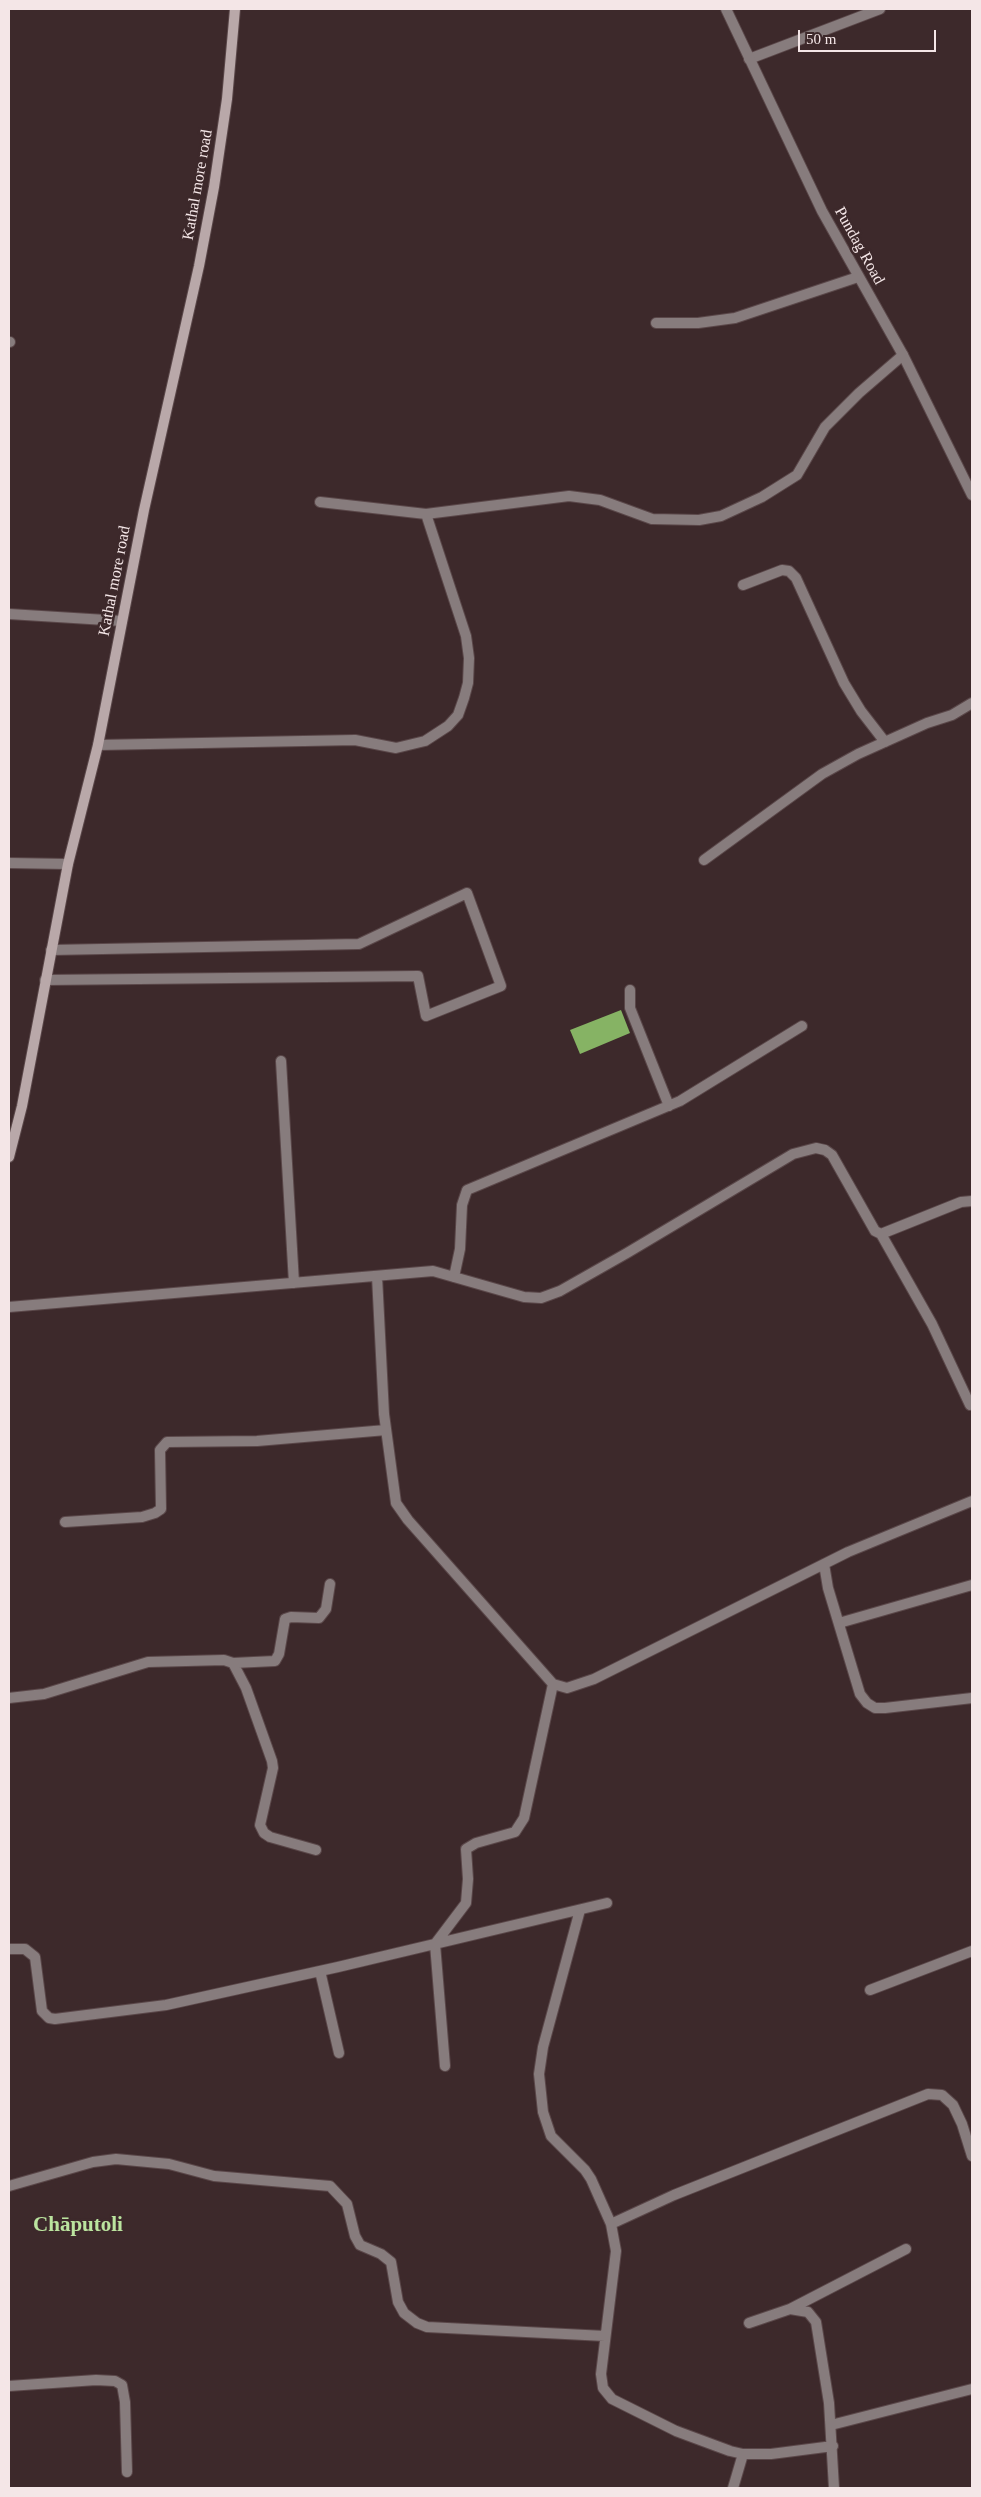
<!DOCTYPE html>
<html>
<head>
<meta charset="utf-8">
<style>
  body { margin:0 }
  #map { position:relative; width:981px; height:2497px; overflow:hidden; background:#3d292b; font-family:"Times New Roman",serif }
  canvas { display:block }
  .frame { position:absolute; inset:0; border:10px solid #f4e6e7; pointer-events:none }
  .scale { position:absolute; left:798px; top:30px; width:138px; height:22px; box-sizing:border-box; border:2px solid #f4e6e7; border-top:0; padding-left:6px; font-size:15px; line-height:18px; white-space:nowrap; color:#f4e6e7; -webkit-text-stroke:4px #3d292b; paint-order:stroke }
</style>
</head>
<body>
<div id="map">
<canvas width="981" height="2497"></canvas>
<div class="frame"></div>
<div class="scale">50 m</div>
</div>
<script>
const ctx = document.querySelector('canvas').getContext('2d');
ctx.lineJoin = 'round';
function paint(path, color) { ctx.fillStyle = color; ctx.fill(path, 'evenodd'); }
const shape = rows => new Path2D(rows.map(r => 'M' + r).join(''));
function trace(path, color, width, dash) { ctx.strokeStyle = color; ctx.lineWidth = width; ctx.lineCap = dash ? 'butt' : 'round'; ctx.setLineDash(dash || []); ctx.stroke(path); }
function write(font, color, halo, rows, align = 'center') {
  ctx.font = font + ' "Times New Roman",serif'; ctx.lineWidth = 5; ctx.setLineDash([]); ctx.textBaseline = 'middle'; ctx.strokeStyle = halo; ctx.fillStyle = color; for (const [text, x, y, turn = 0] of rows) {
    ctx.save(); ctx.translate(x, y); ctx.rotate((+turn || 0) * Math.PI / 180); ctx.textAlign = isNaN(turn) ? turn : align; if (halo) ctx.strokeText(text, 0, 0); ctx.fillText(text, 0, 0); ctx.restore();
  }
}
paint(shape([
  [621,1010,630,1033,580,1054,570,1030]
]), '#86b364');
const service = shape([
  [45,980,418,976,426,1016,501,986,467,893,359,944,51,950]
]);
const minor = shape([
  [749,59,880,9],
  [656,323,698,323,735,318,858,277],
  [9,342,10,342],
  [320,502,426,514,569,496,600,500,652,519,699,520,721,516,762,497,797,475,825,427,859,393,903,355],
  [743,585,782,570,789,571,796,578,844,683,861,711,885,742],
  [9,614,122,621],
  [98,745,355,740,396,748,425,741,448,726,458,715,464,698,468,683,469,658,466,636,426,514],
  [704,860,822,774,858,754,927,723,952,715,972,703],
  [9,863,68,864],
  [630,990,630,1008,669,1106],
  [281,1061,294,1283],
  [881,1234,932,1324,970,1405],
  [377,1276,384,1414,396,1503,408,1520,553,1684,567,1688,594,1679,848,1552,972,1501],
  [454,1277,460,1249,462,1205,467,1190,680,1101,802,1026],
  [9,1307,433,1271,524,1297,541,1298,560,1291,627,1253,793,1154,816,1148,825,1150,832,1155,875,1231,881,1234,961,1202,972,1201],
  [65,1522,142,1517,155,1513,161,1509,160,1450,167,1442,257,1441,386,1430],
  [824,1564,828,1588,860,1694,867,1703,875,1708,885,1708,972,1698],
  [839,1623,972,1585],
  [233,1663,275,1661,279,1654,285,1619,291,1617,319,1618,326,1609,330,1584],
  [9,1698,44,1694,148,1662,224,1660,233,1663,246,1688,272,1761,273,1768,260,1825,264,1833,270,1837,316,1850],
  [580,1910,543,2047,539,2074,543,2112,551,2136,585,2170,591,2179,611,2224,616,2251,601,2374,603,2388,612,2399,676,2431,730,2451,743,2454,771,2454,833,2446],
  [9,1949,25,1949,35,1957,42,2011,49,2018,55,2019,166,2005,338,1967,607,1903],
  [320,1971,339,2053],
  [870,1990,972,1951],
  [445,2066,435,1944,466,1903,468,1879,466,1849,476,1843,515,1832,524,1818,553,1684],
  [9,2186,93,2162,116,2159,169,2164,214,2176,330,2186,347,2204,355,2236,360,2245,381,2254,391,2262,398,2302,404,2313,417,2323,427,2327,605,2336],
  [611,2224,674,2195,928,2094,942,2095,953,2105,962,2124,972,2156],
  [790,2309,906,2249],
  [749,2323,790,2309,808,2312,816,2322,829,2403,834,2488],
  [9,2386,96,2380,115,2381,122,2385,125,2402,127,2472],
  [831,2425,972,2389],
  [733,2488,743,2454]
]);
const tertiary = shape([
  [726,9,822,211,903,355,972,495]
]);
const secondary = shape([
  [9,1157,22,1106,68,864,98,745,144,510,199,266,214,187,227,99,235,9]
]);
trace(service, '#5a4749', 12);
trace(minor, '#5a4749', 12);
trace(tertiary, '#5a4749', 12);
trace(secondary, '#5a4749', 12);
trace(service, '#877c7d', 10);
trace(minor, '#877c7d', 10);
trace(tertiary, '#877c7d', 10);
trace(secondary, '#b9a8a9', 10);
write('16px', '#f4e6e7', '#3d292b', [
  ["Kathal more road",198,185,-80],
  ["Pundag Road",859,246,61],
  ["Kathal more road",115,581,-79]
]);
write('bold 21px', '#bbe49f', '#3d292b', [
  ["Chāputoli",78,2226]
]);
</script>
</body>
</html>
